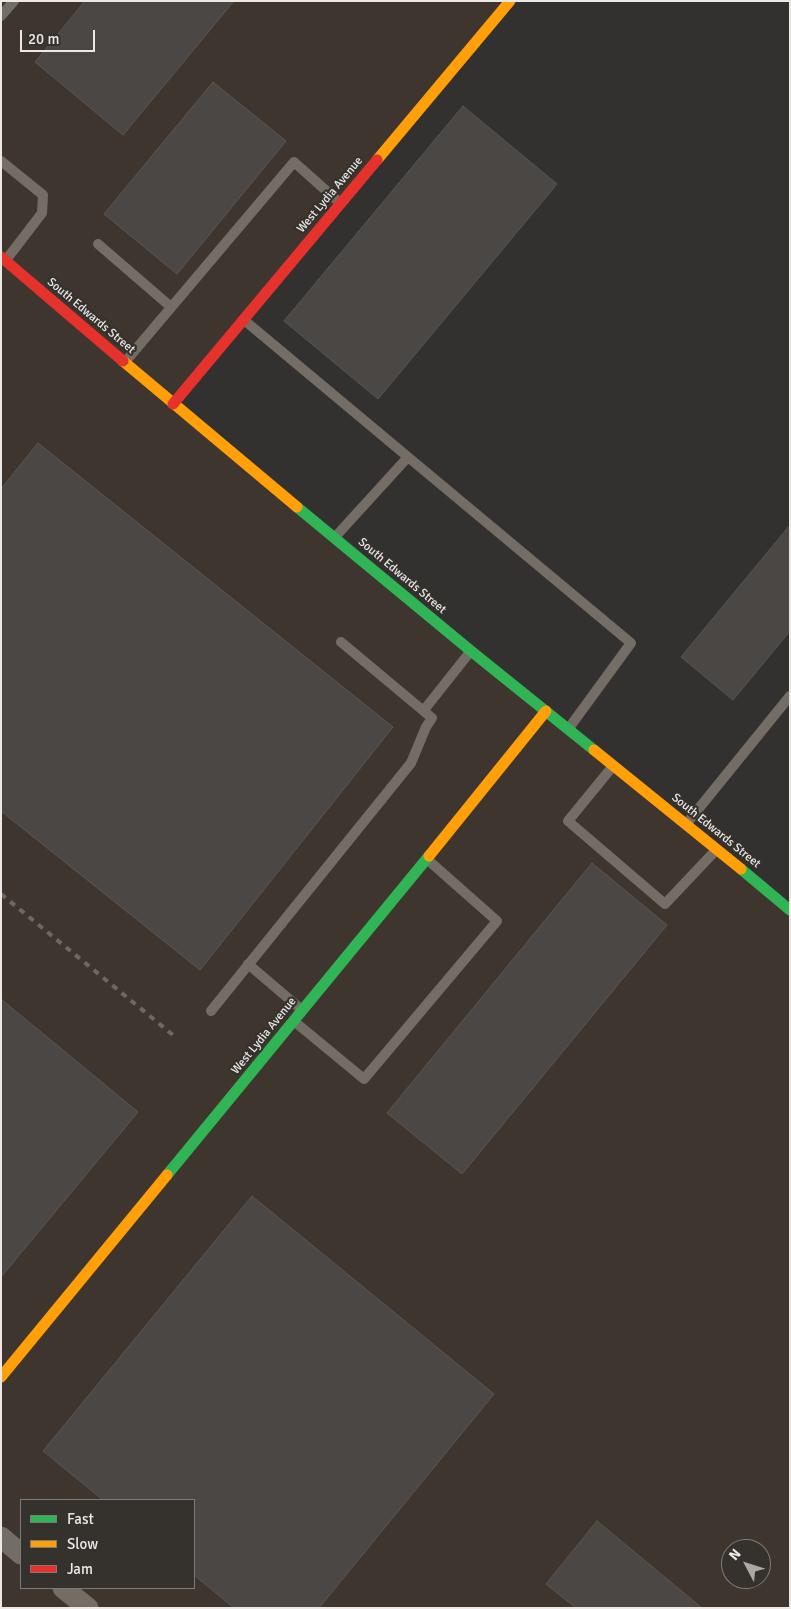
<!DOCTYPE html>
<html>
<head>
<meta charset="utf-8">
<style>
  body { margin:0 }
  #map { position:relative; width:791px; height:1609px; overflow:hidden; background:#33312f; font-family:Signika,sans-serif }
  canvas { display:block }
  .frame { position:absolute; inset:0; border:2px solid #ebe8e6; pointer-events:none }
  .legend { position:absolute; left:20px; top:1499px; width:175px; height:90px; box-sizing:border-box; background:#35312d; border:1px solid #7e7a77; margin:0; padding:6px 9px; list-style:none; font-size:15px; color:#ebe8e6 }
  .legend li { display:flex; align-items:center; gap:10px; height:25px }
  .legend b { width:25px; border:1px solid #7e7a77 }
  .north { position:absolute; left:721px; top:1539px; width:50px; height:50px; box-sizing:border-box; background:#35312d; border:1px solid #7e7a77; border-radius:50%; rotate:310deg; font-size:14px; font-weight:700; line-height:20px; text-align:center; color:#ebe8e6 }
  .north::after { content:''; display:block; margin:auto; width:18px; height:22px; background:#aba8a6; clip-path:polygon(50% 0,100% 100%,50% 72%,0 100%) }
  .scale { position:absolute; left:20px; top:30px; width:75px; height:22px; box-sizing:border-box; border:2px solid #ebe8e6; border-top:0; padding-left:6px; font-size:15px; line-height:18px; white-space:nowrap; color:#ebe8e6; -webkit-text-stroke:4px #35312d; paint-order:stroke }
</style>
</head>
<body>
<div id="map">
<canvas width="791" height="1609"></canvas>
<div class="frame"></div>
<ul class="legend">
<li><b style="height:6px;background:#30b455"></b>Fast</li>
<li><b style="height:6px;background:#ff9f0a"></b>Slow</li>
<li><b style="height:6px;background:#e5322d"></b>Jam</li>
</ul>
<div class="north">N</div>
<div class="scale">20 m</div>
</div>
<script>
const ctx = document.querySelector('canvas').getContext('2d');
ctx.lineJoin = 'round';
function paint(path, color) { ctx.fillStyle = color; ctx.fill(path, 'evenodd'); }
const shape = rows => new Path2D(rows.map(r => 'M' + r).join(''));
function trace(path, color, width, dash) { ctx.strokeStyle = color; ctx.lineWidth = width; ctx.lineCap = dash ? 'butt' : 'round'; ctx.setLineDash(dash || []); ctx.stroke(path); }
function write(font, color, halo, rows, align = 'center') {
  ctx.font = font + ' Signika,sans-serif'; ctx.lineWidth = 4.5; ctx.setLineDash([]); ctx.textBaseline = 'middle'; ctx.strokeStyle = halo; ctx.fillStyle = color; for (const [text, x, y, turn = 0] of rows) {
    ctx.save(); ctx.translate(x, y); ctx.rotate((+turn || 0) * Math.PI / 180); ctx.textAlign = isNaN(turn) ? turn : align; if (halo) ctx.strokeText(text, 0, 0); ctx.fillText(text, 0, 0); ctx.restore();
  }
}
paint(shape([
  [1,1,508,1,173,404,790,912,790,1608,1,1608],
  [21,1500,194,1500,194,1588,21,1588],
  [731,1549,761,1549,761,1579,731,1579]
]), '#3e362e');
const building = shape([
  [85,1,234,1,123,135,35,62,85,1],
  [213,82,286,141,177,274,104,214,213,82],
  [463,106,557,184,378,399,284,321,463,106],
  [38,443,393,727,200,970,1,811,1,489,38,443],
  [790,525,790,631,733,700,681,657,790,525],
  [592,863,667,925,462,1174,387,1113,592,863],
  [1,999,138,1112,1,1277,1,999],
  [252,1196,494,1394,319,1608,234,1608,194,1575,194,1500,103,1500,43,1451,252,1196],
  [597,1521,702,1608,576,1608,546,1584,597,1521]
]);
paint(building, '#4a4745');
trace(building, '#585655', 1);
trace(shape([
  [1,16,14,1],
  [1,161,43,195,42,213,6,260],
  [98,244,171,307],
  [244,320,408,457,336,536],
  [125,362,294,162,340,203],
  [408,457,631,643,569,728],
  [424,710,470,652],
  [613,766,568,821,665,904,716,850],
  [687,823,790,696],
  [248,964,302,1010],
  [211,1011,411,763,426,727,432,718,341,642],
  [295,1022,364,1079,497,921,428,860]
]), '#746d65', 10);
trace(shape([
  [1,1537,21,1554],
  [63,1588,88,1608]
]), '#746d65', 21);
trace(shape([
  [297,507,471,651,594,750],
  [741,869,790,910],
  [167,1175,429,856]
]), '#30b455', 11);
trace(shape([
  [377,160,510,1],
  [123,361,297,507],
  [594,750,741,869],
  [429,856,546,711],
  [1,1377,167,1175]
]), '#ff9f0a', 11);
trace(shape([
  [1,257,123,361],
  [173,404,377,160]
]), '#e5322d', 11);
trace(shape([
  [1,894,173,1035]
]), '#6d6865', 4, [6, 6]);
write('12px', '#ebe8e6', '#35312d', [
  ["West Lydia Avenue",330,195,-50],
  ["South Edwards Street",91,316,40],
  ["South Edwards Street",402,576,40],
  ["South Edwards Street",716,831,39],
  ["West Lydia Avenue",264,1036,-51]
]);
</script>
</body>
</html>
